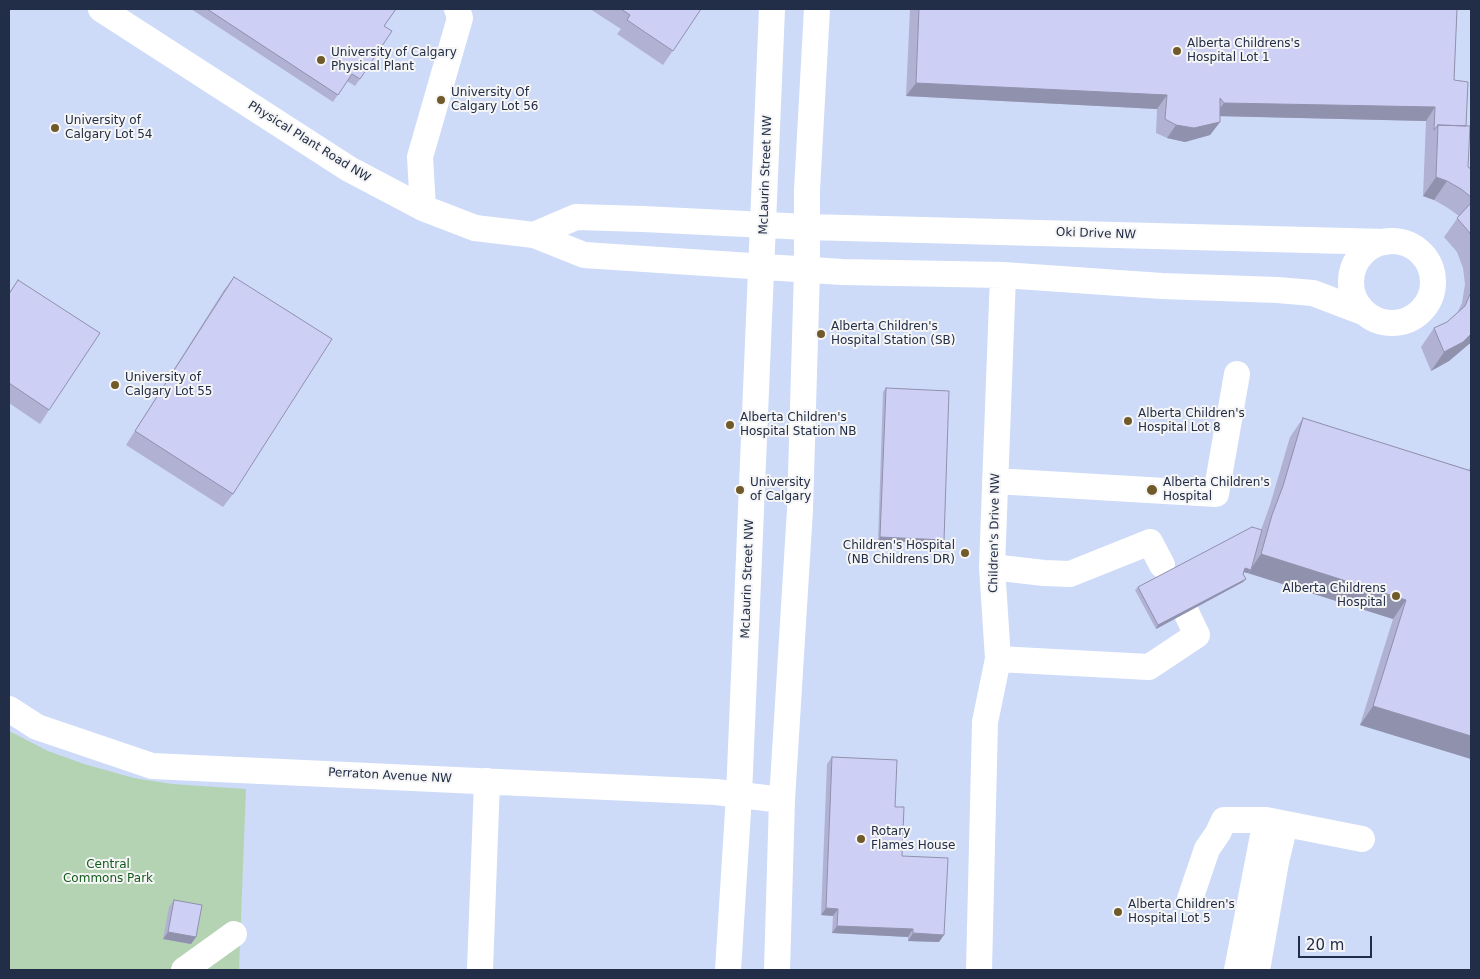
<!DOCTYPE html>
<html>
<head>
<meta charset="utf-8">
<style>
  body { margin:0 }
  #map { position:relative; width:1480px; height:979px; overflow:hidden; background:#e1e8f6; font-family:"DejaVu Sans",sans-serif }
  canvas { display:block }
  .frame { position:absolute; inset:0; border:10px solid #222d47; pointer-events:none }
  .scale { position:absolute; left:1298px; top:936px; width:74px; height:22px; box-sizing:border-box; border:2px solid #222d47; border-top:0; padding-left:6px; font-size:15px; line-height:18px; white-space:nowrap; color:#222d47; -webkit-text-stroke:4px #f5f5f5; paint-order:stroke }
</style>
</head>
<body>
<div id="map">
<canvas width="1480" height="979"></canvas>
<div class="frame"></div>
<div class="scale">20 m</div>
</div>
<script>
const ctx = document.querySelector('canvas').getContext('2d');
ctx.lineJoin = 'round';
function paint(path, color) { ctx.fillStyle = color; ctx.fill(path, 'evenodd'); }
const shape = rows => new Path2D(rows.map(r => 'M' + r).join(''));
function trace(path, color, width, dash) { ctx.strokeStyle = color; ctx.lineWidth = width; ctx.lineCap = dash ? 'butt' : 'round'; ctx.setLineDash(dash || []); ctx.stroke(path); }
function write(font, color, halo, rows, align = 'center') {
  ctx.font = font + ' "DejaVu Sans",sans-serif'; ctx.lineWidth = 4; ctx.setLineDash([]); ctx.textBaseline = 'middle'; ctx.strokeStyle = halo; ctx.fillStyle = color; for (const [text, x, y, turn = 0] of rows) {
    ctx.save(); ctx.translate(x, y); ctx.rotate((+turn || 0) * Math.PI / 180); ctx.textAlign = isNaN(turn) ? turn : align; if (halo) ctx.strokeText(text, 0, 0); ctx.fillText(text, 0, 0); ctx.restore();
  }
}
paint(shape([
  [9,9,1471,9,1471,970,9,970]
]), '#cddbf9');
paint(shape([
  [9,731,48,751,84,764,134,778,172,784,246,789,239,970,9,970]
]), '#b3d3b3');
trace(shape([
  [101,9,349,169,423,208,475,228,534,235,584,255,842,272,1003,275,1162,286,1277,290,1313,293,1363,312],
  [423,208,420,157,460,18,457,9],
  [534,235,576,217,643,219,807,227,1385,242],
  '1351 282a41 41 0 1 1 82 0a41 41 0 1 1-82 0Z',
  [995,481,1216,494,1237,374],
  [992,567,1044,573,1070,574,1150,542,1162,565],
  [998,659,1149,667,1197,635,1186,612],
  [9,709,37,727,152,766,716,792,782,800],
  [1190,899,1207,849,1218,833,1224,820,1266,820,1362,839],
  [184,970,234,934],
  [480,970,487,781],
  [728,970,739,795,772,9],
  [777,970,782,800,800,510,807,270,807,190,817,9],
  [979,970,985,722,998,659,992,567,1003,275],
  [1237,970,1266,820],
  [1257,970,1276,862,1285,824]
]), '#fff', 26);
paint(shape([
  [191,9,396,9,384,26,360,79,355,86,347,81,333,102],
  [590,9,701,9,663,65,617,34,621,29],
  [910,9,1457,9,1454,80,1466,126,1468,167,1471,169,1471,344,1469,344,1449,361,1431,371,1421,347,1434,328,1447,322,1457,313,1462,303,1465,284,1463,268,1457,252,1444,237,1459,216,1448,208,1434,200,1423,196,1426,121,1220,116,1220,122,1210,135,1185,142,1167,138,1156,133,1157,109,906,96],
  [234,277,233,494,223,507,126,445,224,290],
  [18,280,49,410,40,424,9,403,9,293],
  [886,388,944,540,941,543,878,541,883,392],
  [1303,418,1469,470,1471,463,1471,759,1360,725,1393,619,1244,572,1243,574,1246,579,1243,582,1156,629,1135,590,1138,587,1261,530,1270,505,1290,437],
  [832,757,895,807,902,856,939,942,908,941,908,937,832,933,833,916,821,915,827,764],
  [174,900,196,937,191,944,163,939,169,907]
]), '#b1b2d3');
paint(shape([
  [916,83,1167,95,1157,109,906,96],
  [1224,103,1435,107,1426,121,1214,116],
  [1220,122,1210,135,1185,142,1167,138,1176,125],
  [1436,177,1447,181,1434,200,1423,196],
  [1471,334,1471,344,1469,344,1449,361,1431,371,1444,352],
  [880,537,944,540,941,543,878,541],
  [1261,554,1406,600,1393,619,1248,573],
  [1245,568,1251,570,1248,573,1243,572],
  [1246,579,1243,582,1156,629,1158,625],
  [1373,706,1471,736,1471,759,1360,725],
  [826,908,838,909,833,916,821,915],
  [837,926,913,929,908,937,832,933],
  [168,932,196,937,191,944,163,939],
  [913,933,944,935,939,942,908,941]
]), '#9091ac');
const building = shape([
  [207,9,396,9,384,26,392,31,360,79,352,74,338,95,207,9],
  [621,9,701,9,673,51,627,20,630,15,621,9],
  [919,9,1457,9,1454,80,1468,82,1466,126,1438,125,1434,130,1435,107,1224,103,1220,98,1220,122,1194,128,1176,125,1165,119,1167,95,916,83,919,9],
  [1438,125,1470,126,1468,167,1471,169,1471,197,1461,189,1447,181,1436,177,1438,125],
  [1471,203,1471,237,1470,233,1457,218,1471,203],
  [234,277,332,339,233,494,135,431,234,277],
  [18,280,100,333,49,410,9,383,9,294,18,280],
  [1471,292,1471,334,1463,342,1444,352,1434,328,1447,322,1465,306,1471,292],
  [886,388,949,391,944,540,880,537,886,388],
  [1303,418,1471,471,1471,736,1373,706,1406,600,1261,554,1272,515,1283,486,1303,418],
  [1252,527,1262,530,1251,570,1245,568,1243,574,1246,579,1158,625,1138,587,1252,527],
  [832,757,897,760,895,807,904,807,902,856,948,858,944,935,913,933,913,929,837,926,838,909,826,908,832,757],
  [174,900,202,905,196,937,168,932,174,900]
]);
paint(building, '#cecff5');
trace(building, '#9091ac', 1);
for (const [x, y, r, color] of [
  [1177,51,5,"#705a2a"],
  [321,60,5,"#705a2a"],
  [441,100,5,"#705a2a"],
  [55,128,5,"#705a2a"],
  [821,334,5,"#705a2a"],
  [115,385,5,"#705a2a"],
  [1128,421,5,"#705a2a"],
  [730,425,5,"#705a2a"],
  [740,490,5,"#705a2a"],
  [1152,490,6,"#705a2a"],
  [965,553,5,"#705a2a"],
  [1396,596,5,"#705a2a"],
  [861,839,5,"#705a2a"],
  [1118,912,5,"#705a2a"]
]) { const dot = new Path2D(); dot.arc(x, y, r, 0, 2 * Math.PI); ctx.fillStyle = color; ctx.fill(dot); trace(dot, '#f5f5f5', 2); }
write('12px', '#222d47', '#f5f5f5', [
  ["Alberta Childrens's",1187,44],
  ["Hospital Lot 1",1187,58],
  ["University of Calgary",331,53],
  ["Physical Plant",331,67],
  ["University Of",451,93],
  ["Calgary Lot 56",451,107],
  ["University of",65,121],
  ["Calgary Lot 54",65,135],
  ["Alberta Children's",831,327],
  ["Hospital Station (SB)",831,341],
  ["University of",125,378],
  ["Calgary Lot 55",125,392],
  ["Alberta Children's",1138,414],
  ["Hospital Lot 8",1138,428],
  ["Alberta Children's",740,418],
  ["Hospital Station NB",740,432],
  ["University",750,483],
  ["of Calgary",750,497],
  ["Alberta Children's",1163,483],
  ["Hospital",1163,497],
  ["Children's Hospital",955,546,"right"],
  ["(NB Childrens DR)",955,560,"right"],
  ["Alberta Childrens",1386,589,"right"],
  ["Hospital",1386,603,"right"],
  ["Rotary",871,832],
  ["Flames House",871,846],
  ["Alberta Children's",1128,905],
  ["Hospital Lot 5",1128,919]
], 'left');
write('12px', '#222d47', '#f5f5f5', [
  ["Physical Plant Road NW",309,142,32],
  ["McLaurin Street NW",766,175,-88],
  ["Oki Drive NW",1096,234,2],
  ["Children's Drive NW",995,533,-89],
  ["McLaurin Street NW",748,579,-88],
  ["Perraton Avenue NW",390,776,3]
]);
write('12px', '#135b1c', '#f5f5f5', [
  ["Central",108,865],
  ["Commons Park",108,879]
]);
</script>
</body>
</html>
